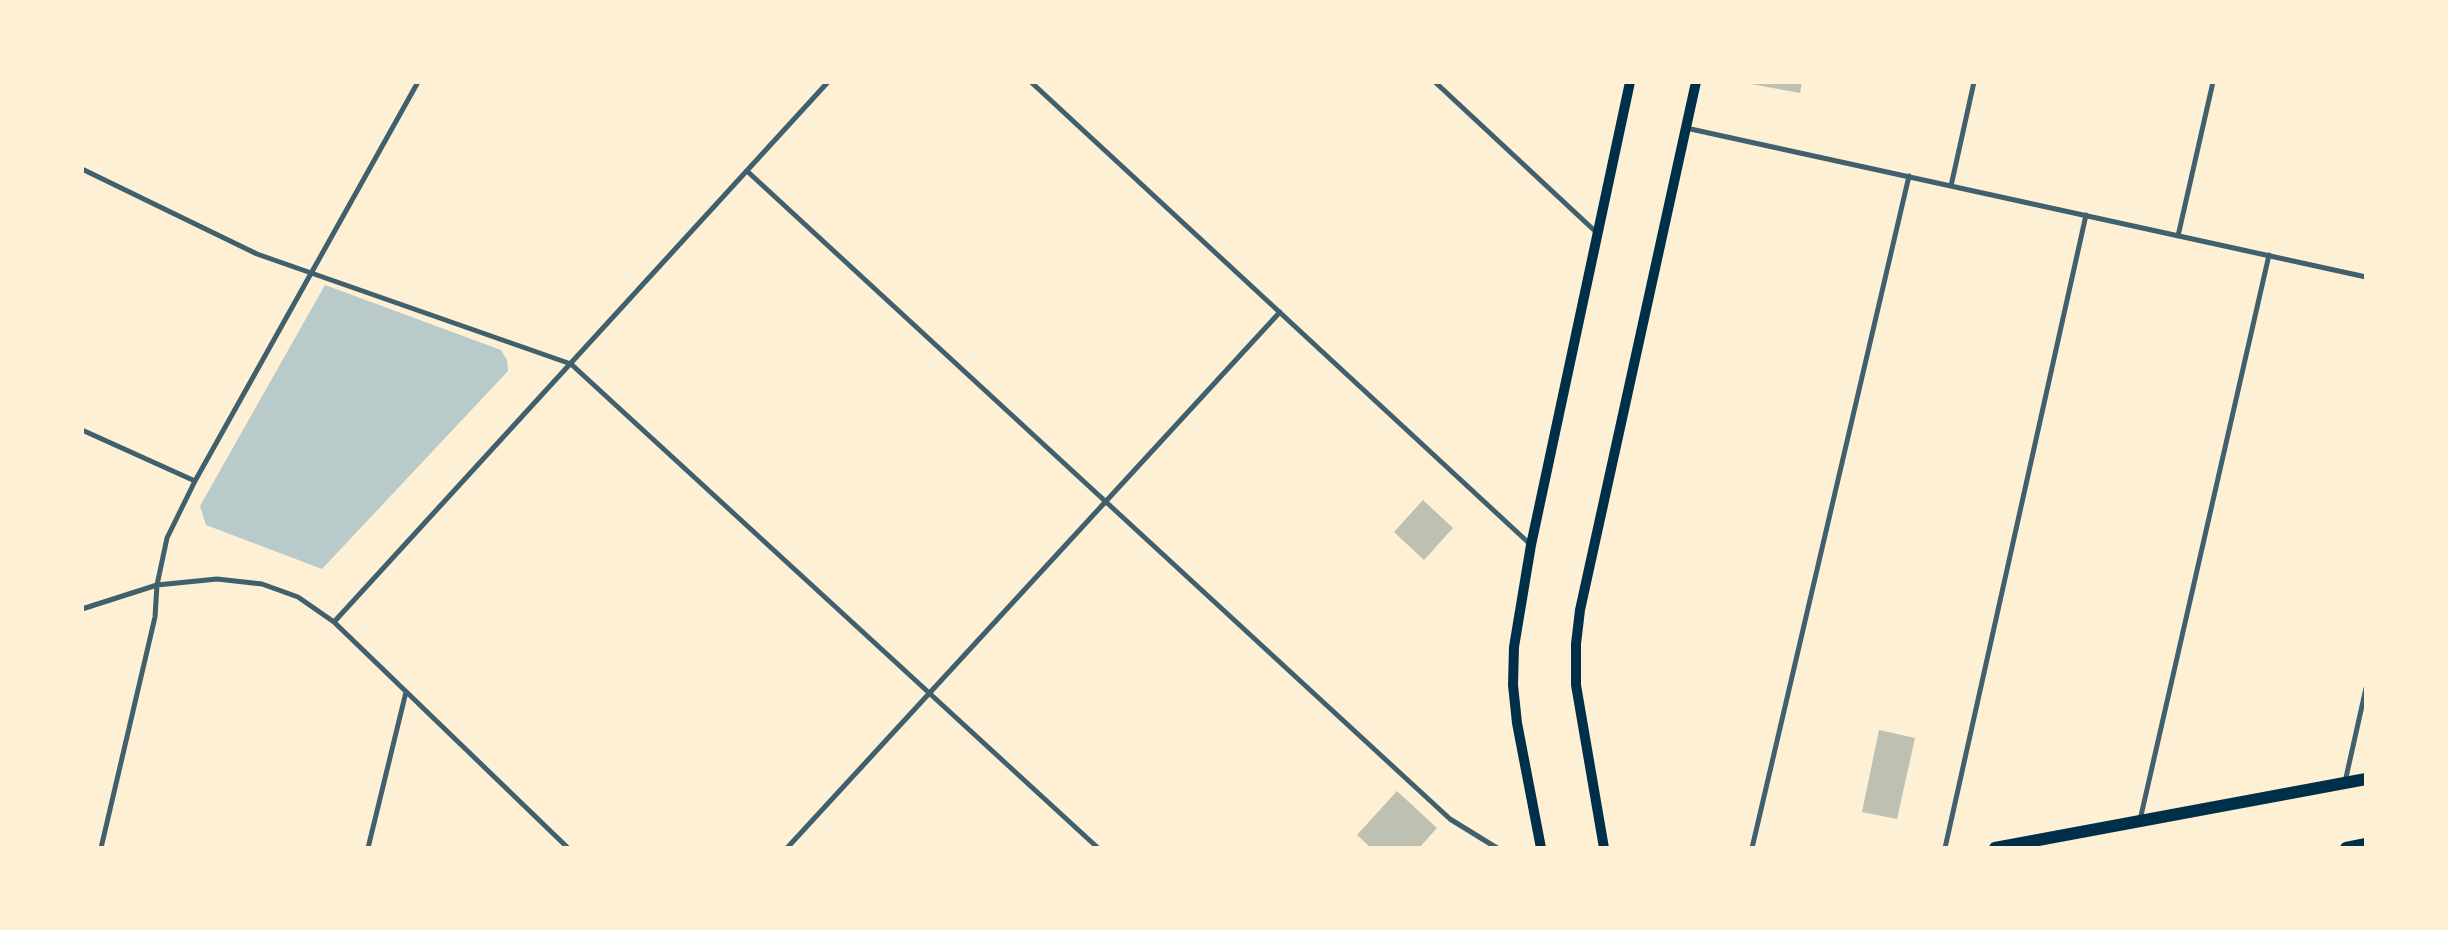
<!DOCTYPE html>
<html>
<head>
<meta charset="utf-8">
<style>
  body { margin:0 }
  #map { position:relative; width:2448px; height:930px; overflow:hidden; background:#fdf0d5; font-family:"DM Sans",sans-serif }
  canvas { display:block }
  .frame { position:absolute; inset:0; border:84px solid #fdf0d5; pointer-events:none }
</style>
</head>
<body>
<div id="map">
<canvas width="2448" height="930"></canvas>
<div class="frame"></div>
</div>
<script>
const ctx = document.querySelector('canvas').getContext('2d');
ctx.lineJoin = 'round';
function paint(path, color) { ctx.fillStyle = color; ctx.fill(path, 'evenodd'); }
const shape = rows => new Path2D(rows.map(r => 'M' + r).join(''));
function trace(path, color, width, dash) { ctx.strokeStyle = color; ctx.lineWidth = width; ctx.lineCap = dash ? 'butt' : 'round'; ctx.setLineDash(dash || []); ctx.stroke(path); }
paint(shape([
  [325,285,501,350,507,360,508,371,322,569,206,525,200,506]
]), '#b9caca');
paint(shape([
  [1752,82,1802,82,1800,93,1751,84],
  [1423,500,1453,528,1424,560,1394,532],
  [1879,730,1915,738,1897,819,1862,812],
  [1397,791,1437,828,1419,848,1371,848,1357,835]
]), '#bec0b2');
trace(shape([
  [1031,82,1531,545],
  [1435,82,1596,232],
  [1686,128,2366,277],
  [82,169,257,254,571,364,1098,848],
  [747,171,1450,819,1497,848],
  [1951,186,1974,82],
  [2178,236,2213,82],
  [82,430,195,481],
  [82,609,157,585,217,579,262,584,298,597,334,622,568,848],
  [334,622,828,82],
  [2345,782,2366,688],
  [2140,820,2269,255],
  [101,848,155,617,157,585,167,538,195,481,418,82],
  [368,848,406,692],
  [787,848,1280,312],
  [1752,848,1909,176],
  [1945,848,2086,215]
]), '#3f606c', 5);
trace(shape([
  [1541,848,1517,723,1513,685,1514,647,1531,545,1630,82],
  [1604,848,1576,685,1576,644,1580,610,1696,82]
]), '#003049', 10);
trace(shape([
  [1995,848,2366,779],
  [2346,848,2366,844]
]), '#003049', 12);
</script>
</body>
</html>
